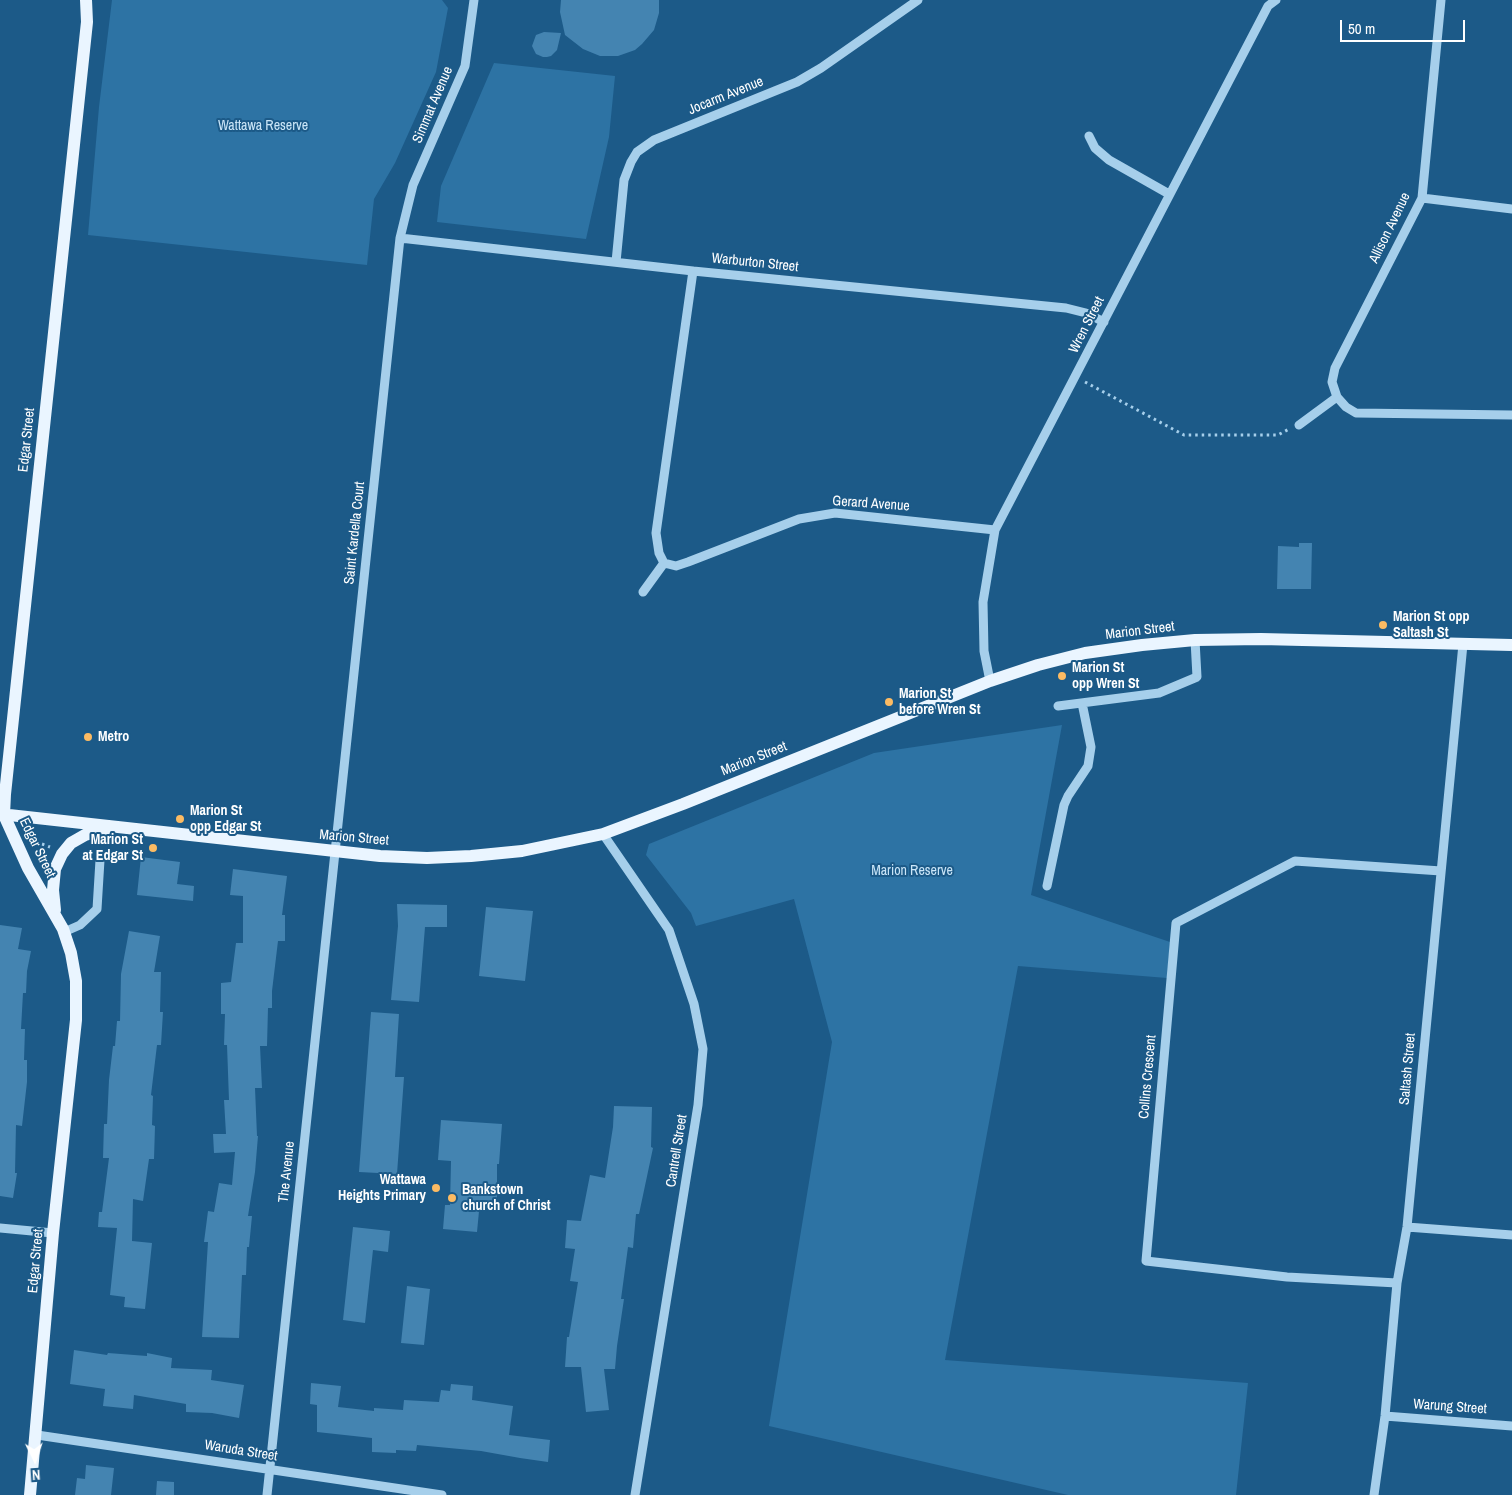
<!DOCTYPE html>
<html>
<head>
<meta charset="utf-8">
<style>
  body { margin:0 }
  #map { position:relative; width:1512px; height:1495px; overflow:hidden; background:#1c5a88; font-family:"Archivo Narrow",sans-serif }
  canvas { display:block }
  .north { position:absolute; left:10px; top:1435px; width:50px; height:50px; -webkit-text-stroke:4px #1c5a88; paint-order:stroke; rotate:176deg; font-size:14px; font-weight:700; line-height:20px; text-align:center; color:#fff }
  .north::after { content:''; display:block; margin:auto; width:18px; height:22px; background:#fff; clip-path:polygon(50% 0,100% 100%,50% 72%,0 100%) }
  .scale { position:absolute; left:1340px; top:20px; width:125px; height:22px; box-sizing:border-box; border:2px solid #fff; border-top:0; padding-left:6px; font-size:15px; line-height:18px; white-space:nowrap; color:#fff; -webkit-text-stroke:4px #1c5a88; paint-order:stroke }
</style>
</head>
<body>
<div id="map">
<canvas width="1512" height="1495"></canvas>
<div class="north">N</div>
<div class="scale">50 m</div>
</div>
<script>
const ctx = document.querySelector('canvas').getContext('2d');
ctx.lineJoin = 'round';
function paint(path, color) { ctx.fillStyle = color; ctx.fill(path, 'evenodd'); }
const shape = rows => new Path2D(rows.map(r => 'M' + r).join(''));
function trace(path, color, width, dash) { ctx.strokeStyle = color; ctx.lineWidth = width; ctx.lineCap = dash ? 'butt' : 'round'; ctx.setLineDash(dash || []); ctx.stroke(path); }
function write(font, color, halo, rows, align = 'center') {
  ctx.font = font + ' "Archivo Narrow",sans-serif'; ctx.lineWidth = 4; ctx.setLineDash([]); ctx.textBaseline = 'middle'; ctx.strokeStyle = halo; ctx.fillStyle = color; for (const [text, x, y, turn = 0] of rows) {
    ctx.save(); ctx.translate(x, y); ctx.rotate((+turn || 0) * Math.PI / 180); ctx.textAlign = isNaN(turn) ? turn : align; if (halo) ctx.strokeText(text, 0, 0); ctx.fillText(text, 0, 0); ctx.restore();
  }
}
paint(shape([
  [112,0,442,0,448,8,436,72,395,163,374,199,367,265,88,235,99,107],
  [494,63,615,76,609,137,586,239,437,222,441,186],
  [1062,725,1031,895,1170,942,1167,978,1018,966,945,1360,1248,1383,1236,1495,1068,1495,769,1426,832,1042,794,899,696,926,691,913,646,855,649,844,874,753]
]), '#2d73a4');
paint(shape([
  [561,0,659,0,659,13,654,30,642,44,635,50,618,56,600,56,583,49,565,35,560,12],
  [544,32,561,33,557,50,551,56,547,57,543,57,536,54,532,46,536,35],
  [1299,543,1312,543,1311,589,1277,589,1278,546,1299,547],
  [141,857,180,862,177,884,194,886,193,901,137,895],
  [233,869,287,876,282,915,285,915,285,941,278,941,272,991,272,1008,268,1008,267,1046,260,1046,262,1088,255,1088,257,1136,258,1136,255,1172,248,1216,252,1216,249,1247,247,1247,246,1275,242,1275,239,1338,202,1337,208,1242,204,1242,208,1211,214,1212,219,1183,232,1185,235,1152,214,1153,213,1134,226,1134,224,1100,229,1100,227,1045,224,1045,225,1014,221,1014,221,983,231,982,236,943,243,943,243,896,230,895],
  [397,904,447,905,447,927,425,927,419,1002,391,1000,398,926],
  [486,907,533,911,525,981,479,976],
  [0,925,22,928,18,949,31,951,27,971,26,993,23,993,21,1029,25,1029,24,1060,27,1060,27,1082,22,1126,16,1125,15,1173,17,1173,13,1198,0,1196],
  [129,931,160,936,154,972,161,972,160,1012,163,1012,161,1045,157,1045,151,1095,153,1096,152,1125,155,1126,154,1159,149,1159,143,1201,133,1199,132,1241,152,1243,145,1309,124,1307,125,1297,110,1295,117,1228,98,1227,99,1212,102,1212,109,1158,103,1158,104,1124,107,1124,109,1080,113,1046,115,1046,117,1021,120,1021,121,974],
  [371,1012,399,1014,395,1077,404,1077,397,1174,359,1172],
  [614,1106,652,1107,651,1147,653,1148,639,1214,636,1214,633,1248,628,1247,621,1299,624,1299,617,1346,615,1369,604,1369,609,1410,586,1412,581,1367,565,1367,567,1337,569,1337,578,1282,570,1281,575,1249,565,1248,567,1220,581,1221,590,1175,605,1178,613,1127],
  [441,1120,502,1124,499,1164,497,1164,497,1202,480,1201,477,1232,443,1229,445,1205,450,1205,451,1161,438,1160],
  [353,1227,390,1231,388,1252,373,1250,365,1323,343,1320],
  [407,1286,430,1289,424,1345,401,1343],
  [74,1350,107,1355,108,1353,147,1356,147,1353,172,1358,171,1368,212,1370,211,1380,244,1385,239,1418,212,1413,186,1412,186,1404,134,1395,133,1409,103,1406,105,1389,70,1384],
  [311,1383,341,1386,338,1407,374,1411,374,1408,403,1410,404,1400,439,1402,441,1390,450,1391,451,1384,473,1386,472,1400,513,1406,509,1435,550,1440,548,1462,520,1458,481,1451,417,1445,416,1451,396,1450,396,1453,372,1452,372,1438,317,1432,317,1405,310,1404],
  [86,1465,114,1468,111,1495,75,1495,77,1478,85,1479],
  [157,1481,174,1482,174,1495,156,1495]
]), '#4484b1');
trace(shape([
  [1085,382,1184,435,1278,435,1289,429],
  [42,844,50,847]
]), '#a6cfeb', 3, [2.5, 4]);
trace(shape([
  [1441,0,1422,198,1335,368,1332,382,1337,397,1346,407,1356,413,1512,415],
  [1089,136,1095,148,1109,160,1169,194],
  [1422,198,1512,209],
  [400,238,693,271,1066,308,1086,313,1104,322],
  [616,262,624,180,631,162,637,152,654,140,797,82,821,68,918,0],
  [693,271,656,533,659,553,664,563,676,566,688,562,799,519,835,513,995,530],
  [1299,425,1337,397],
  [643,592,664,563],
  [990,681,984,651,983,602,995,530,1268,6,1276,0],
  [1058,706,1159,693,1197,677,1195,640],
  [603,834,669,930,694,1004,703,1049,698,1105,635,1495],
  [1047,886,1064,805,1068,796,1088,766,1091,747,1082,703],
  [64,932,80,925,97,909,100,860],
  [1407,1227,1512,1235],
  [0,1228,53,1233],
  [1397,1283,1287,1277,1146,1261,1176,923,1295,861,1441,871],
  [1385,1416,1512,1426],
  [37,1435,442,1495],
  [267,1495,400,238,413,185,465,66,474,0],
  [1374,1495,1385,1416,1397,1283,1407,1227,1463,644]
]), '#a6cfeb', 9);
trace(shape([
  [0,814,380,856,427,858,471,856,522,851,603,834,683,804,990,681,1038,665,1085,653,1142,645,1195,640,1261,639,1512,645],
  [55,910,53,890,55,869,62,854,71,843,85,835,106,829],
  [30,1495,53,1233,76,1020,76,981,71,953,63,929,28,868,4,815,5,794,87,22,86,0]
]), '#eaf5ff', 12);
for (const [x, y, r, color] of [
  [1383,625,5,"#fcbb63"],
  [1062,676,5,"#fcbb63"],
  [889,702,5,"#fcbb63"],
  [88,737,5,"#fcbb63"],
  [180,819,5,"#fcbb63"],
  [153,848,5,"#fcbb63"],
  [436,1188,5,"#fcbb63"],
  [452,1198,5,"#fcbb63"]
]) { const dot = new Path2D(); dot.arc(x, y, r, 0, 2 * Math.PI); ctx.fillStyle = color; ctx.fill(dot); trace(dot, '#1c5a88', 2); }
write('14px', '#fff', '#1c5a88', [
  ["Jocarm Avenue",726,96,-22],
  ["Simmat Avenue",433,105,-67],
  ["Allison Avenue",1390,228,-64],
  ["Warburton Street",755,263,6],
  ["Wren Street",1087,325,-63],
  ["Edgar Street",27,440,-84],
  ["Gerard Avenue",871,504,4],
  ["Saint Kardella Court",355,533,-84],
  ["Marion Street",1140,631,-7],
  ["Marion Street",754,759,-22],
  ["Marion Street",354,838,5],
  ["Edgar Street",37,848,64],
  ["Saltash Street",1408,1069,-85],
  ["Collins Crescent",1148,1077,-85],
  ["Cantrell Street",677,1151,-81],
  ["The Avenue",287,1172,-84],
  ["Edgar Street",36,1261,-85],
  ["Warung Street",1450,1407,4],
  ["Waruda Street",241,1451,9]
]);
write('14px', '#cbe6f8', '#1c5a88', [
  ["Wattawa Reserve",263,126],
  ["Marion Reserve",912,871]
]);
write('bold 14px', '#fff', '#1c5a88', [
  ["Marion St opp",1393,617],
  ["Saltash St",1393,633],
  ["Marion St",1072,668],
  ["opp Wren St",1072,684],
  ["Marion St",899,694],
  ["before Wren St",899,710],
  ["Metro",98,737],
  ["Marion St",190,811],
  ["opp Edgar St",190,827],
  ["Marion St",143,840,"right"],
  ["at Edgar St",143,856,"right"],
  ["Wattawa",426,1180,"right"],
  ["Heights Primary",426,1196,"right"],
  ["Bankstown",462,1190],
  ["church of Christ",462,1206]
], 'left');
</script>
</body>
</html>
